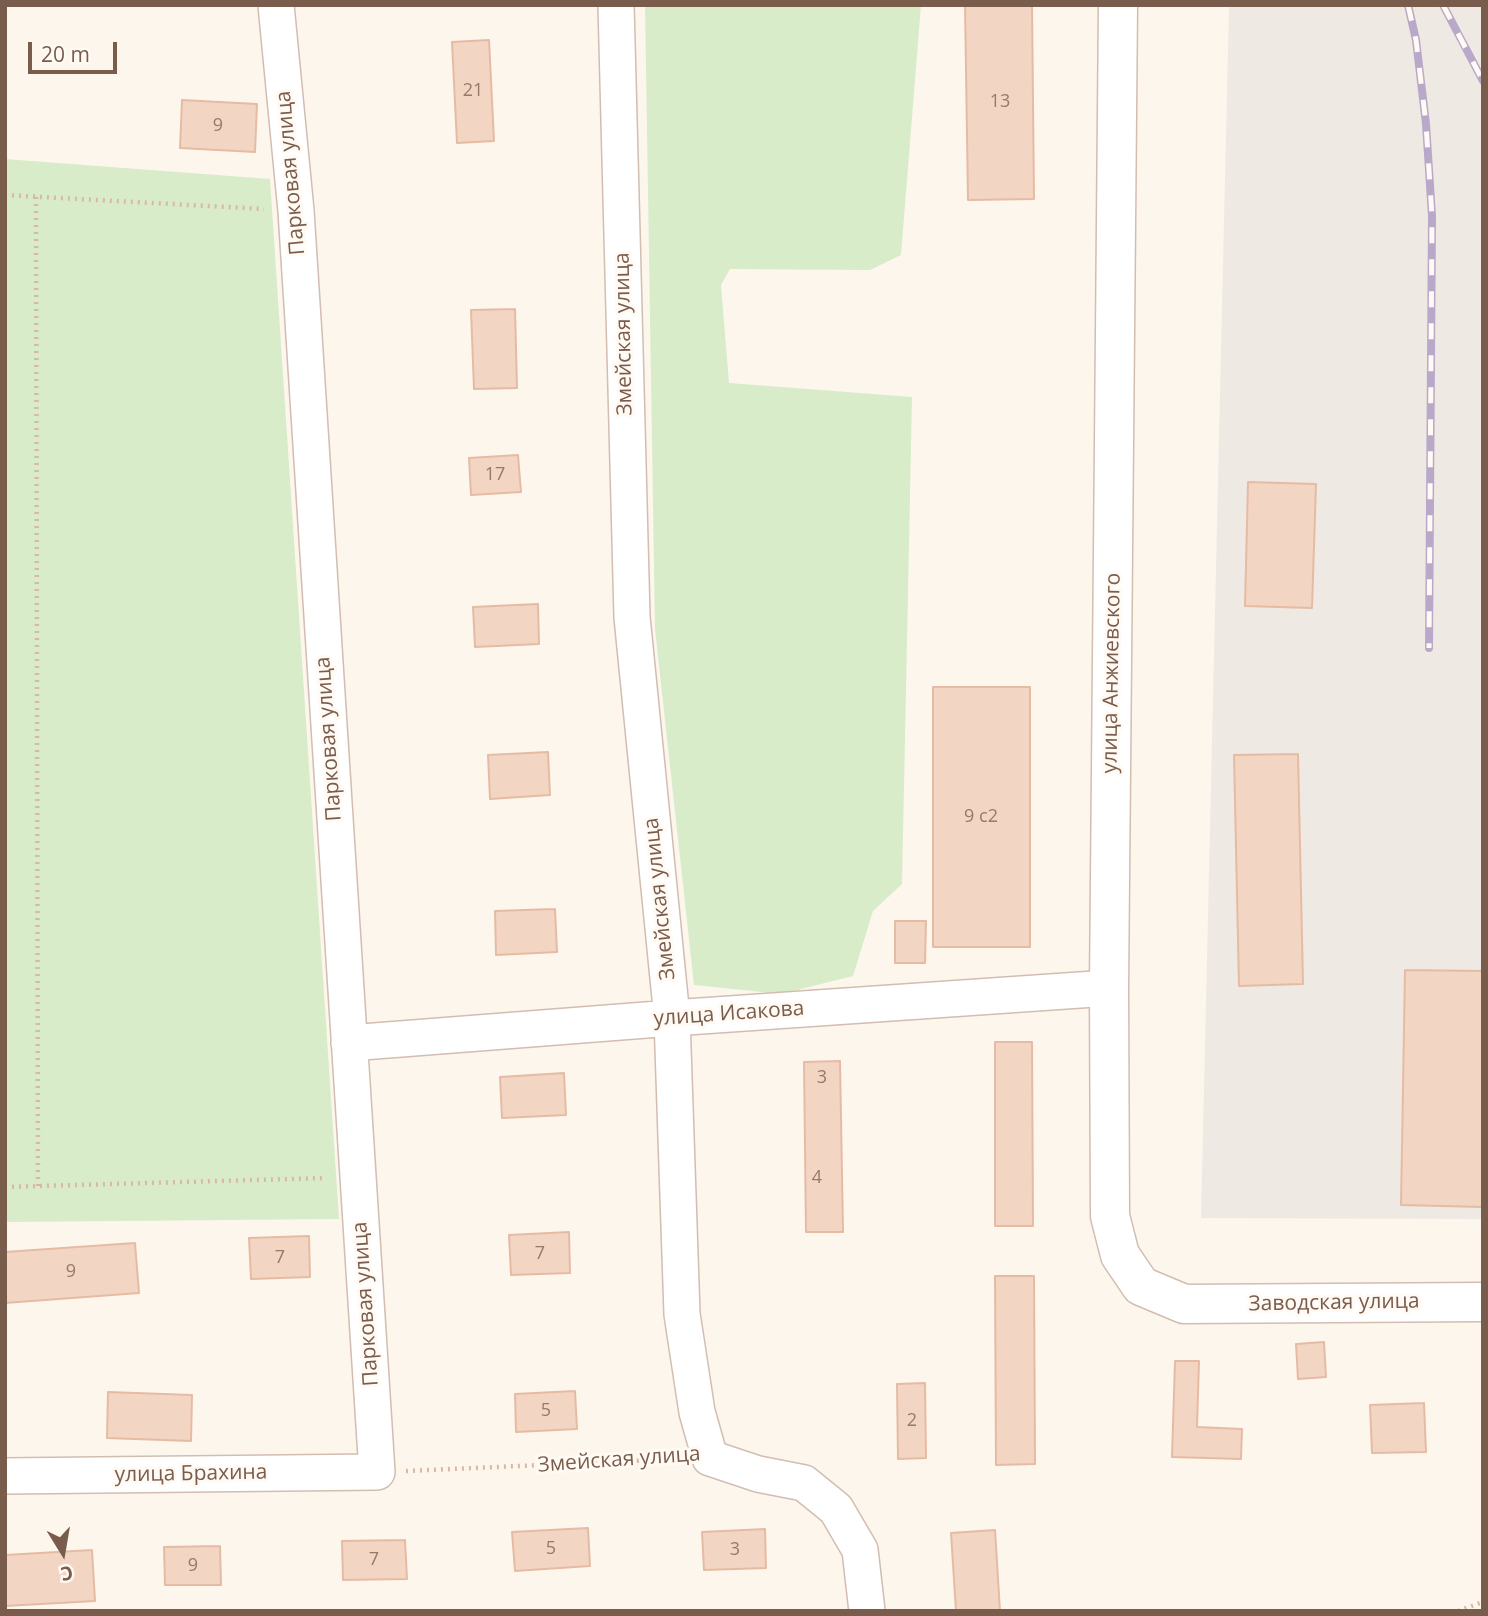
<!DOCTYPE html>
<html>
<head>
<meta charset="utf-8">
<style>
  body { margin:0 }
  #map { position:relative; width:1488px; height:1616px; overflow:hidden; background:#fdf6ec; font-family:"Open Sans",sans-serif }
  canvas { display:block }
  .frame { position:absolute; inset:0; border:7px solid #7a5c4d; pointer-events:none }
  .north { position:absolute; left:28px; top:1518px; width:70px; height:70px; -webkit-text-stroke:5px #fffaf3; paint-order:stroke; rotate:169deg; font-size:19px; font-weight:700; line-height:28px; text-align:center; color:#7a5c4d }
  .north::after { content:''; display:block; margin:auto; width:24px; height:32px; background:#7a5c4d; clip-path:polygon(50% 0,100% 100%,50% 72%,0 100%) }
  .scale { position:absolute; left:28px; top:42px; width:89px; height:32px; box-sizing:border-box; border:4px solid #7a5c4d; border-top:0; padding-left:9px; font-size:21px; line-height:24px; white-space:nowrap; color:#7a5c4d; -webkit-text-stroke:5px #fffaf3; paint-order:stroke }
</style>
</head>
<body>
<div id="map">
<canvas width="1488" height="1616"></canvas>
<div class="frame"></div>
<div class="north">С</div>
<div class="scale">20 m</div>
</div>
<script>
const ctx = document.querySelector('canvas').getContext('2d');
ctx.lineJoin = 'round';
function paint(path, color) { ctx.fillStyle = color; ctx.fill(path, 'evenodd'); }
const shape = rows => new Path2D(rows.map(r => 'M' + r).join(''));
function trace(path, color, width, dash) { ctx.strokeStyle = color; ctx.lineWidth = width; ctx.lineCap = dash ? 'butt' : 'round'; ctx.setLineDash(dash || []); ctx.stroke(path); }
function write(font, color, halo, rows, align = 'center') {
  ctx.font = font + ' "Open Sans",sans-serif'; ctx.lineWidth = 6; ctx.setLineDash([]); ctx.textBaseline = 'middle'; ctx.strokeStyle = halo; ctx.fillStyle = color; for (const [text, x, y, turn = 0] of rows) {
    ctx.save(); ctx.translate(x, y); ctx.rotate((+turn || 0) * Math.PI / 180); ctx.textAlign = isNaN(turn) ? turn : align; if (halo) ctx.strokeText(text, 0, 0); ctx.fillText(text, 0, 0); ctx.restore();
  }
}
paint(shape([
  [1229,5,1483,5,1483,1219,1201,1218]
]), '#efe9e4');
paint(shape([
  [645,5,921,5,901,255,870,270,730,269,721,285,729,383,912,397,902,884,873,911,853,976,781,994,694,985,655,629],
  [5,159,270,179,339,1219,5,1222]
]), '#d8ecc9');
const building = shape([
  [965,5,1032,5,1034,199,968,200,965,5],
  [489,40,494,141,457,143,452,42,489,40],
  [182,100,257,104,255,152,180,148,182,100],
  [515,309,517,388,474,389,471,310,515,309],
  [518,455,521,492,471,495,469,458,518,455],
  [1248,482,1316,484,1312,608,1245,606,1248,482],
  [538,604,539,644,475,647,473,607,538,604],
  [933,687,1030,687,1030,947,933,947,933,687],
  [548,752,550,795,490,799,488,755,548,752],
  [1298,754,1303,984,1239,986,1234,755,1298,754],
  [555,909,557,952,496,955,495,911,555,909],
  [895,921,926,921,925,963,895,963,895,921],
  [1405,970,1483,971,1483,1207,1401,1205,1405,970],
  [995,1042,1032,1042,1033,1226,995,1226,995,1042],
  [840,1061,843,1232,806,1232,804,1062,840,1061],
  [564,1073,566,1115,502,1118,500,1077,564,1073],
  [569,1232,570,1273,511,1275,509,1235,569,1232],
  [309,1236,310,1277,251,1279,249,1238,309,1236],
  [135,1243,139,1293,5,1303,5,1252,135,1243],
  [995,1276,1034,1276,1035,1464,996,1465,995,1276],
  [1324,1342,1326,1377,1298,1379,1296,1344,1324,1342],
  [1175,1361,1199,1361,1197,1427,1242,1429,1241,1459,1172,1457,1175,1361],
  [925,1383,926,1458,898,1459,897,1384,925,1383],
  [575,1391,577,1429,516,1432,515,1394,575,1391],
  [108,1392,192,1395,191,1441,107,1438,108,1392],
  [1424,1403,1426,1452,1372,1453,1370,1405,1424,1403],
  [588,1528,590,1566,515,1571,512,1532,588,1528],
  [765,1529,766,1568,704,1570,702,1532,765,1529],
  [995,1530,1000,1611,956,1611,951,1533,995,1530],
  [405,1540,407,1579,343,1580,342,1541,405,1540],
  [220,1546,221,1585,165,1585,164,1547,220,1546],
  [92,1550,95,1601,5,1606,5,1555,92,1550]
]);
paint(building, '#f3d5c3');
trace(building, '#e6bba3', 2);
const minor = shape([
  [616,5,632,617,672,1018,682,1314,697,1412,710,1458,758,1474,804,1483,836,1509,860,1550,867,1611],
  [349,1043,672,1018,1109,988],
  [5,1476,377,1472,296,211,276,5]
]);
const tertiary = shape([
  [1118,5,1109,988,1110,1216,1120,1255,1141,1286,1184,1304,1483,1302]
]);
trace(minor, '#d1beb0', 38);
trace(tertiary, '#d1beb0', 41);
trace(shape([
  [5,195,264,209],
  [36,197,38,1186],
  [5,1187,325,1178],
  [406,1471,677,1459],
  [1458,1611,1483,1602]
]), '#d9b8a5', 4.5, [2, 5]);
trace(minor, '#fff', 35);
trace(tertiary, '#fff', 38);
const rail = shape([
  [1408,5,1416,40,1426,124,1432,216,1429,648],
  [1443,5,1483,81]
]);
trace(rail, '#b9a8c9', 8);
trace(rail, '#fffaf3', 5, [16]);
write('18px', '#987a6a', null, [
  ["21",473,91],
  ["13",1000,102],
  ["9",218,126],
  ["17",495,475],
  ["9 с2",981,817],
  ["3",822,1078],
  ["4",817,1178],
  ["7",540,1254],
  ["7",280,1258],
  ["9",71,1272],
  ["5",546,1411],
  ["2",912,1421],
  ["5",551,1549],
  ["3",735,1550],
  ["7",374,1560],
  ["9",193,1566]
]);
write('21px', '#7a5c4d', '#fffaf3', [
  ["Парковая улица",291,173,-95],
  ["Змейская улица",624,334,-91],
  ["улица Анжиевского",1112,673,-89],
  ["Парковая улица",329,739,-94],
  ["Змейская улица",660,899,-96],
  ["улица Исакова",729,1014,-4],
  ["Заводская улица",1334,1303,-1],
  ["Парковая улица",366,1304,-94],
  ["Змейская улица",619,1460,-4],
  ["улица Брахина",191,1474,-1]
]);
</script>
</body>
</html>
